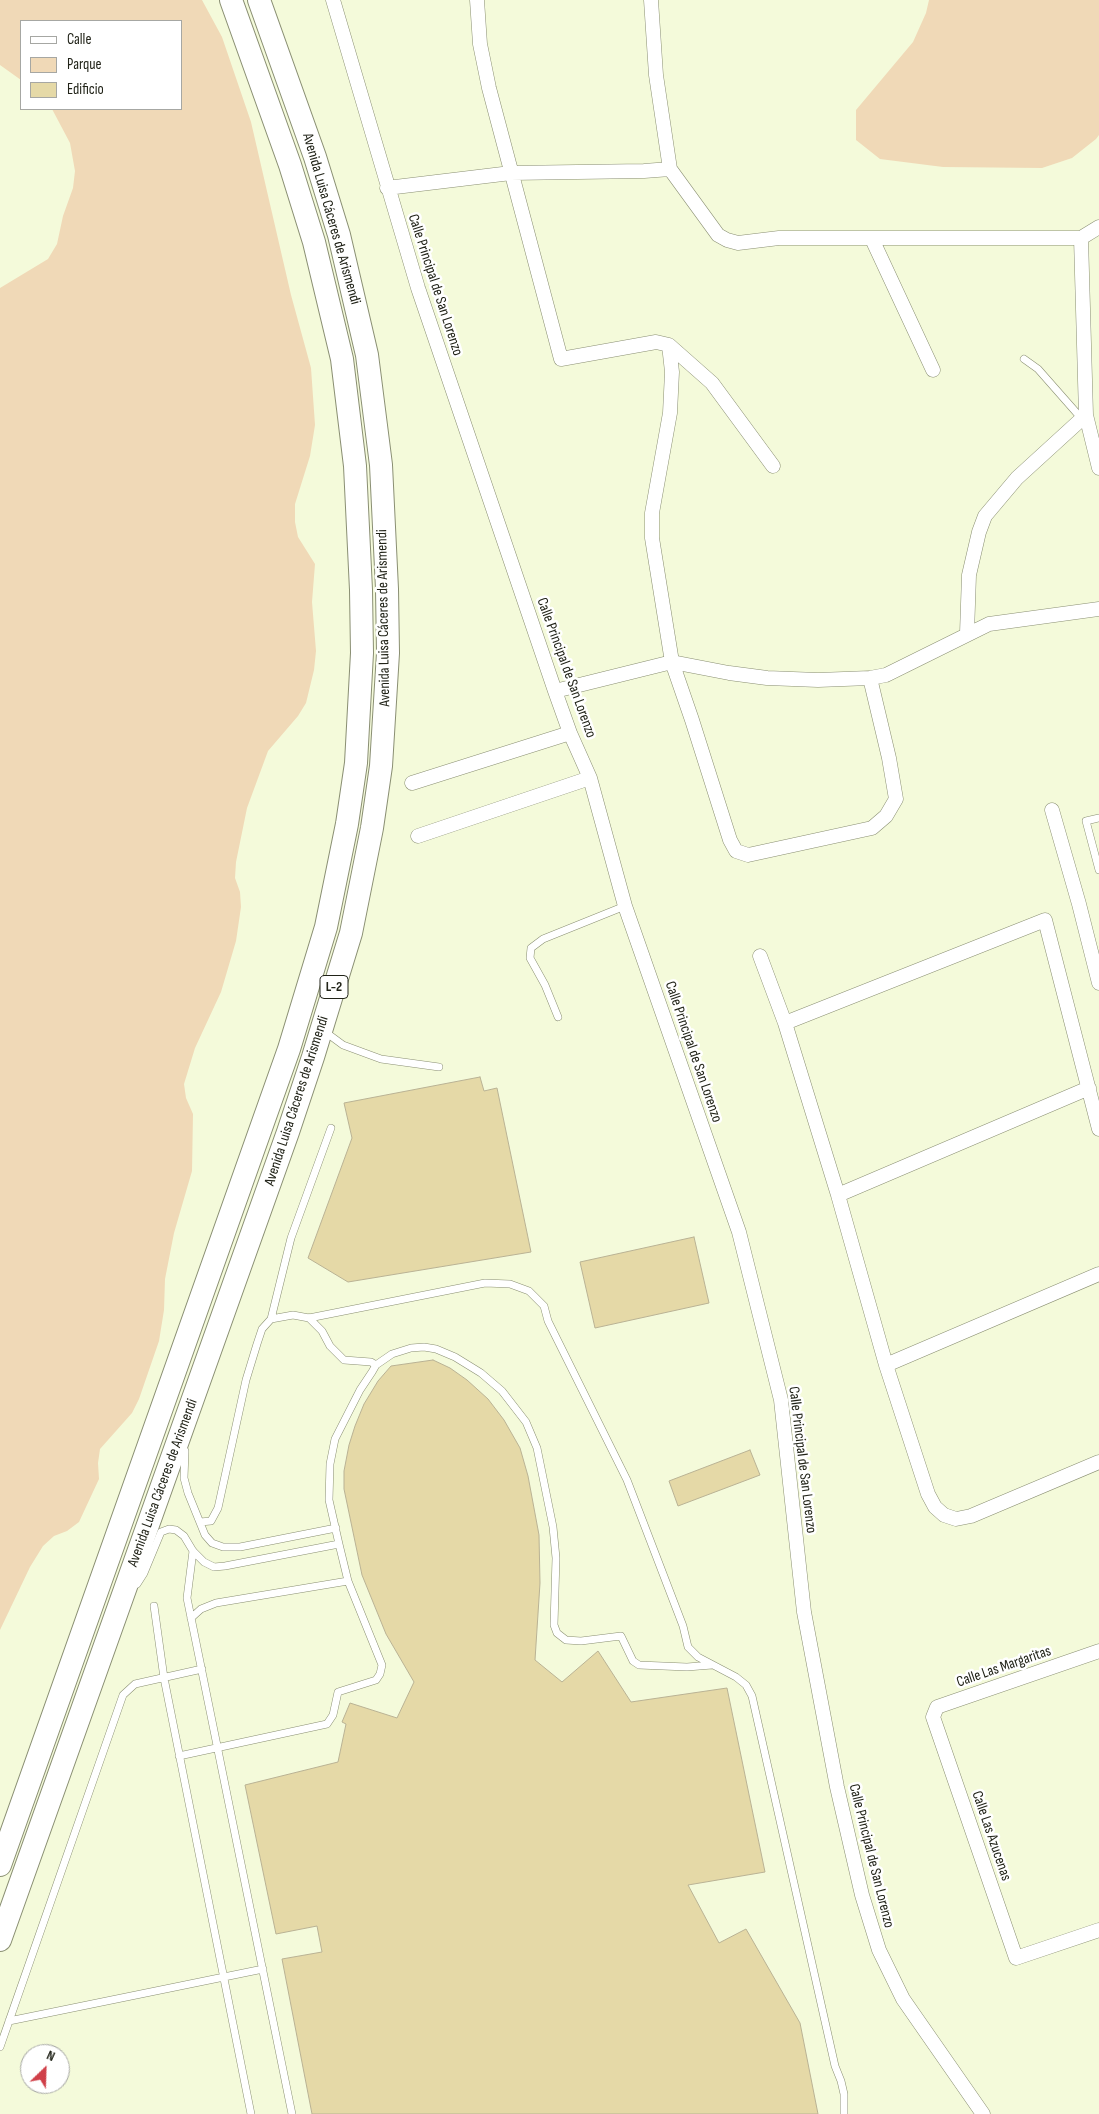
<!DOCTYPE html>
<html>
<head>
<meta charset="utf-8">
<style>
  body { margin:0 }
  #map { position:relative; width:1099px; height:2114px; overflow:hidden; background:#f4fada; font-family:"Sofia Sans Condensed",sans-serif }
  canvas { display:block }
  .legend { position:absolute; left:20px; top:20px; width:162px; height:90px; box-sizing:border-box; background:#fff; border:1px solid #a6a7a3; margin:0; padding:6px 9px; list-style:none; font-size:15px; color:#212318 }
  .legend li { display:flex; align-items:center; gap:10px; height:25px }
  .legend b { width:25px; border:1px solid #a6a7a3 }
  .north { position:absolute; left:20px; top:2044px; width:50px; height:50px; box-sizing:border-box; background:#fff; border:1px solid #a6a7a3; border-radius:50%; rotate:24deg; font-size:14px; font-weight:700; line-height:20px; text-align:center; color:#212318 }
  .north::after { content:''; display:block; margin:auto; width:18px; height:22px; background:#d04049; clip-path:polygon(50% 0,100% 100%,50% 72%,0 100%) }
</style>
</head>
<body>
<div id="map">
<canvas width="1099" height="2114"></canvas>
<ul class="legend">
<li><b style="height:6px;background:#fff"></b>Calle</li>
<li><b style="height:14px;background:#f0d9b7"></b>Parque</li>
<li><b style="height:14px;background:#e5d9a7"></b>Edificio</li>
</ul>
<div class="north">N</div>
</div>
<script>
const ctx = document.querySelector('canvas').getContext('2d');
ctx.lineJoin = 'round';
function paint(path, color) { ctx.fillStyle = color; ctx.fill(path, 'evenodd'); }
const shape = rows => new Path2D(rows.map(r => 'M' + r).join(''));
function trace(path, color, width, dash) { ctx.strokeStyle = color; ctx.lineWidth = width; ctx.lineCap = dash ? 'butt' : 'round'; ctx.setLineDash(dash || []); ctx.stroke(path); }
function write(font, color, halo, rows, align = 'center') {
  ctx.font = font + ' "Sofia Sans Condensed",sans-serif'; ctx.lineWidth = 5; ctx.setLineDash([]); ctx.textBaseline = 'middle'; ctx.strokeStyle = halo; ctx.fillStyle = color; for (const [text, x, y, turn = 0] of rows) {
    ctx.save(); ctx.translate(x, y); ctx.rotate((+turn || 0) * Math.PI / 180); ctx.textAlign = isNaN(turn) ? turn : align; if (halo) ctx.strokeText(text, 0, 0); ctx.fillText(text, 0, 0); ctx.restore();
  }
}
paint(shape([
  [0,0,202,0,222,37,251,122,291,295,311,368,315,425,310,456,295,504,295,522,298,537,315,564,312,602,316,651,314,670,306,703,298,716,268,751,247,808,236,862,235,878,240,892,241,907,236,941,221,992,195,1048,184,1084,186,1098,193,1114,192,1171,174,1233,165,1279,164,1310,159,1341,139,1399,132,1413,100,1449,98,1463,99,1479,79,1522,67,1531,54,1536,43,1546,30,1567,0,1630,0,288,48,259,57,244,63,216,73,188,75,171,70,143,52,109,181,109,181,21,21,21,21,80,0,65],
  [929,0,1099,0,1099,135,1096,139,1072,158,1042,168,943,167,880,159,856,140,856,110,913,42,926,13]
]), '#f0d9b7');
const building = shape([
  [480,1077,484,1091,497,1088,531,1252,348,1282,308,1258,352,1138,344,1103,480,1077],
  [694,1237,709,1303,595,1328,580,1262,694,1237],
  [433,1360,450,1368,467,1380,488,1399,504,1420,520,1448,528,1476,539,1535,540,1583,535,1660,562,1682,598,1651,631,1702,727,1688,765,1872,688,1885,719,1943,746,1929,800,2023,818,2114,312,2114,282,1959,322,1952,317,1926,276,1934,245,1785,338,1762,346,1724,342,1722,350,1703,397,1718,414,1682,386,1634,362,1575,344,1489,344,1471,349,1445,355,1426,364,1404,378,1381,391,1366,433,1360],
  [750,1450,760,1475,678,1506,669,1481,750,1450]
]);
paint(building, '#e5d9a7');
trace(building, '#b9b294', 1);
const service = shape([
  [1024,359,1038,369,1082,419],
  [1099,818,1086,821,1099,870],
  [558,1017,545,985,530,958,531,948,543,939,625,906],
  [324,1031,343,1045,381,1059,439,1067],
  [309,1318,322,1331,330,1346,344,1360,371,1362,376,1365],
  [271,1319,291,1238,331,1128],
  [185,1451,184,1478,188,1493,205,1535,212,1543,223,1547,240,1547,336,1528],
  [200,1522,211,1521,218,1508,246,1380,257,1344,262,1329,271,1319,293,1315,309,1318,485,1283,510,1284,529,1291,544,1306,548,1321,627,1480,683,1626,688,1647,698,1657,736,1677,746,1685,752,1696,835,2066,841,2081,844,2094,844,2114],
  [193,1551,187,1598,292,2114],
  [137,1584,144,1573,161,1532,169,1529,176,1530,184,1536,193,1551,204,1562,214,1567,225,1566,339,1544],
  [154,1606,164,1678,251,2114],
  [191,1618,201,1609,216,1603,348,1581],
  [179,1756,327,1724,333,1715,338,1692,376,1680,380,1674,382,1665,348,1581,339,1544,329,1500,330,1464,335,1439,360,1390,372,1372,376,1365,392,1354,411,1348,424,1347,436,1349,455,1357,481,1373,502,1391,526,1422,537,1448,553,1527,556,1558,554,1625,557,1633,566,1640,581,1641,621,1636,633,1661,639,1665,687,1667,712,1665],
  [9,2021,263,1969],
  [0,2047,123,1695,135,1684,202,1669]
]);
const minor = shape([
  [333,0,418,288,555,691,570,733,590,778,625,906,739,1232,781,1400,804,1612,837,1787,862,1895,879,1950,903,1999,983,2114],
  [477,0,480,44,489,88,561,359,656,342,669,345,712,383,773,466],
  [651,0,656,75,670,169,718,235,727,240,738,243,779,238,1081,238,1099,227],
  [387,188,511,173,644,171,670,169],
  [1081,238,1086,415,1099,468],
  [872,239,933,370],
  [669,345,672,372,670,413,652,513,652,538,672,662,692,720,730,840,736,851,748,855,872,828,886,816,896,799,889,758,870,678],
  [967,633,969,575,979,532,985,516,1017,478,1086,415],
  [555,691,672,662,729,673,767,678,818,680,870,678,886,675,989,624,1099,609],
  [412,783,570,733],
  [1052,810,1079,904,1099,983],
  [418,836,590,778],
  [760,956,785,1023,838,1195,886,1365,928,1494,935,1507,944,1515,956,1519,971,1516,1099,1462],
  [785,1023,1045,920,1099,1129],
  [838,1195,1089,1088],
  [886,1365,1099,1274],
  [1099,1651,937,1707,933,1717,1016,1958,1099,1930]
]);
const primary = shape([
  [0,1865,289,1049,326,927,347,824,356,763,362,653,361,590,355,466,342,359,314,242,290,165,231,0],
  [0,1940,288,1132,313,1057,351,933,372,828,381,766,388,653,387,589,381,465,367,355,339,235,315,157,259,0]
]);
trace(service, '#8a8f73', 8);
trace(minor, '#8a8f73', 15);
trace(primary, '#8a8f73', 24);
trace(service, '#fff', 7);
trace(minor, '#fff', 14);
trace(primary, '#fff', 22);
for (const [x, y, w] of [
  [334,987,28]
]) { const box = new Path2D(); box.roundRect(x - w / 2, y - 11.5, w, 23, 4); ctx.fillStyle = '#fff'; ctx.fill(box); trace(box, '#212318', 1); }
write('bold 14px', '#212318', null, [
  ["L-2",334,987]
]);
write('15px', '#212318', '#fff', [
  ["Avenida Luisa Cáceres de Arismendi",331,219,74],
  ["Calle Principal de San Lorenzo",435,285,72],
  ["Avenida Luisa Cáceres de Arismendi",384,618,-91],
  ["Calle Principal de San Lorenzo",566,668,70],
  ["Calle Principal de San Lorenzo",693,1052,71],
  ["Avenida Luisa Cáceres de Arismendi",297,1101,-72],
  ["Calle Principal de San Lorenzo",802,1460,83],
  ["Avenida Luisa Cáceres de Arismendi",163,1483,-70],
  ["Calle Las Margaritas",1004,1667,-19],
  ["Calle Las Azucenas",991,1836,71],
  ["Calle Principal de San Lorenzo",871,1856,76]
]);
</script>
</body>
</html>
